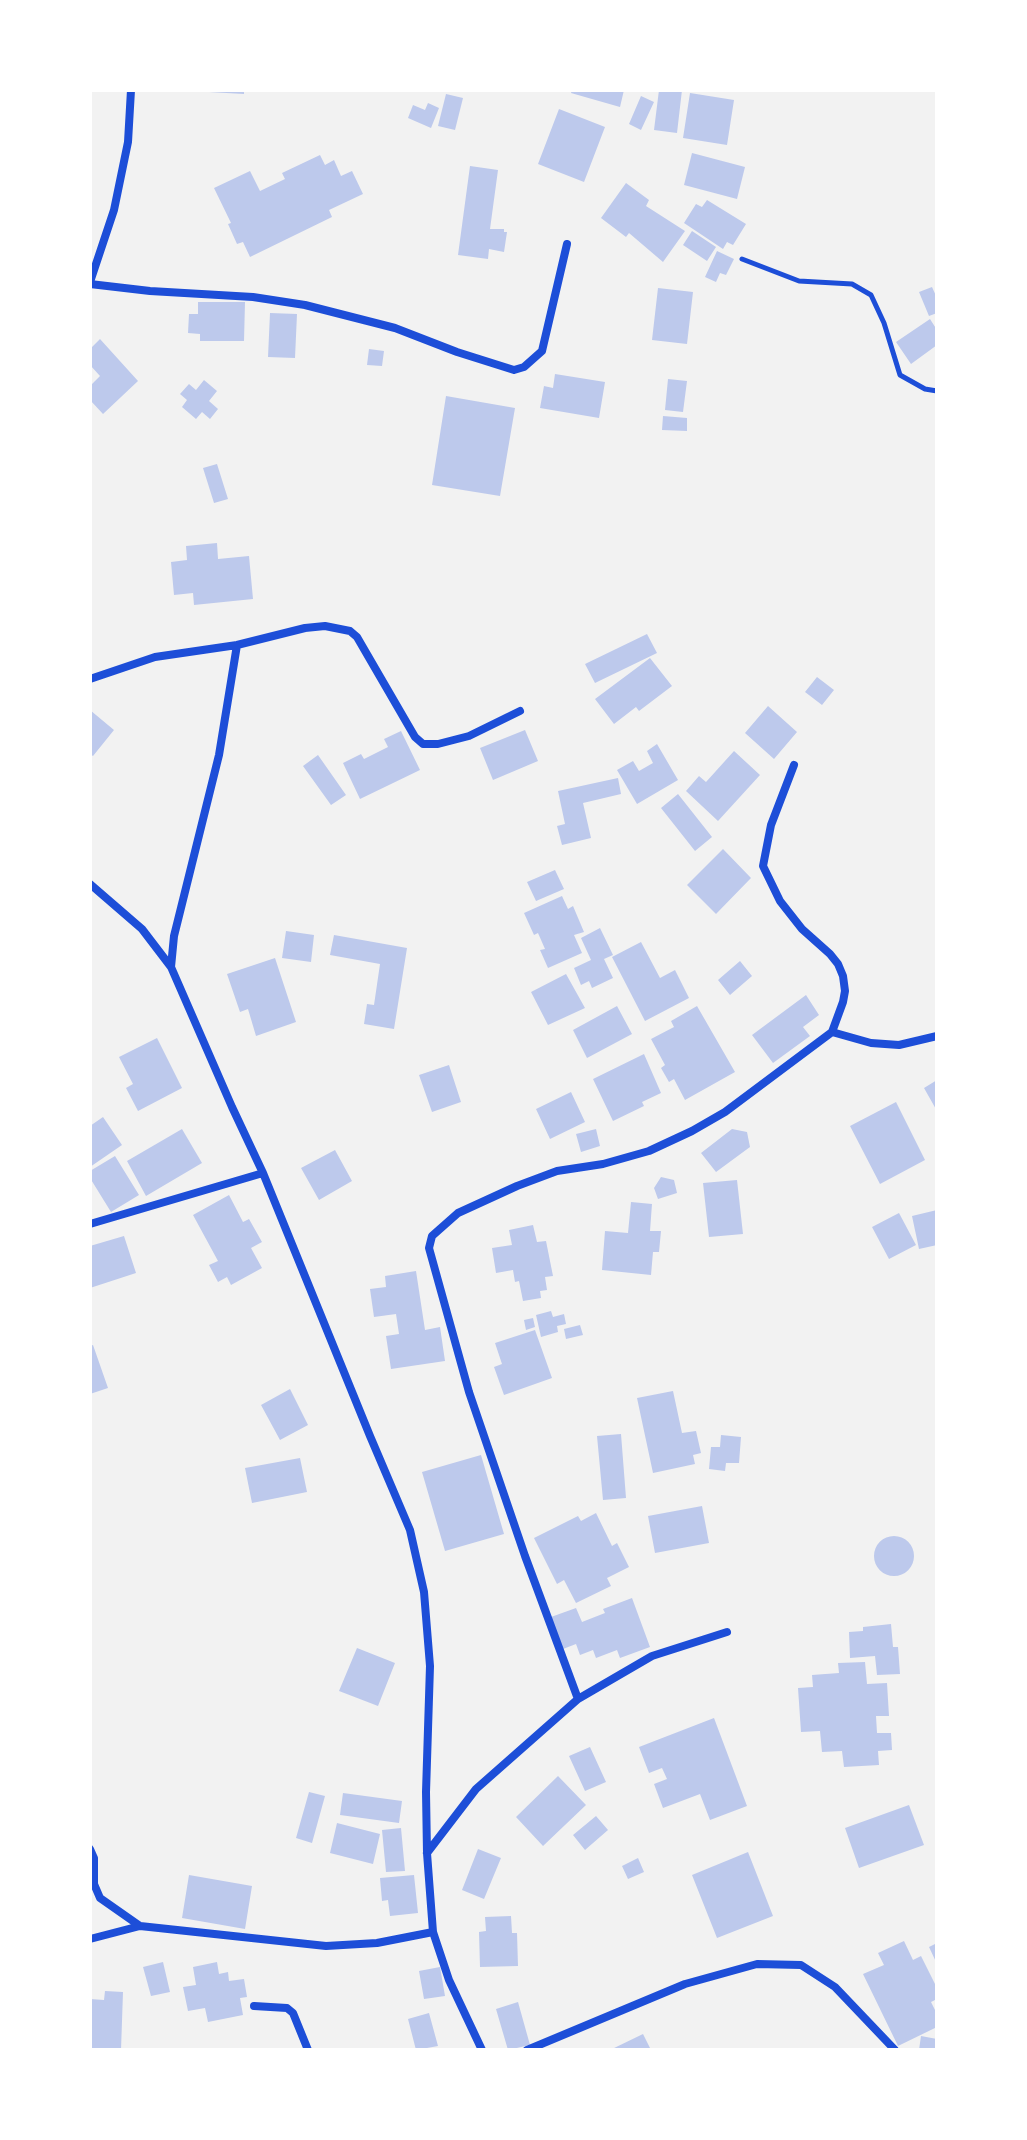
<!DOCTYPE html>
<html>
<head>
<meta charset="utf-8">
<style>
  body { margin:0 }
  #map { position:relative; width:1027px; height:2140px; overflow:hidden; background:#f2f2f2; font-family:Commissioner,sans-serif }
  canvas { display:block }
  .frame { position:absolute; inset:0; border:92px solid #fff; pointer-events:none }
</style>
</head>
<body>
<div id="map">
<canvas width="1027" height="2140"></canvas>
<div class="frame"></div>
</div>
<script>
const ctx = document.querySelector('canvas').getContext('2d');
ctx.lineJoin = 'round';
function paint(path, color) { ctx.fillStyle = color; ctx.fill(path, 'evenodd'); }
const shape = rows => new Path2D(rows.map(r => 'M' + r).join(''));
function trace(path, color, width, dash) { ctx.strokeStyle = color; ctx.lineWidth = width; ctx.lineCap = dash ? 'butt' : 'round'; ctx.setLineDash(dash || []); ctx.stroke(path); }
paint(shape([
  [210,90,244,90,244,94,209,92],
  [572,90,624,90,620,107,571,93],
  [659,90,682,90,677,133,654,130],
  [690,93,734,100,727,145,683,138],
  [446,94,463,98,455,130,438,126],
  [641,96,654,102,641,130,629,124],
  [428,103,439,108,431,128,408,118,413,105,425,110],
  [559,109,605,127,584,182,538,164],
  [692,153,745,167,737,199,684,185],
  [320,155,325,165,334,160,341,176,352,171,363,194,329,210,332,217,250,257,243,242,237,244,228,224,231,223,214,188,250,171,260,191,285,179,282,173],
  [470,166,498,170,490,229,504,229,504,232,507,232,504,252,489,249,488,259,458,255],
  [626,183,649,200,646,206,685,231,663,262,629,233,626,237,601,218],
  [707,200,746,224,733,245,727,242,723,249,684,223,696,204,702,207],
  [692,231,716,247,707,261,683,245],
  [717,251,734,259,726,275,720,273,716,282,705,277],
  [932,287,937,298,937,313,929,316,919,292],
  [658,288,693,292,687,344,652,340],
  [198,302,245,302,244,341,200,341,200,334,188,333,189,314,198,314],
  [270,313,297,314,295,358,268,357],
  [930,319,937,330,937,345,911,364,896,342],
  [100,339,138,381,103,414,90,400,90,386,100,376,90,365,90,349],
  [369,349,384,351,382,366,367,365],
  [555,374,605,382,599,418,540,408,544,386,553,388],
  [668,379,687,381,683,412,665,410],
  [204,380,217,391,209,401,218,409,210,419,202,412,196,419,182,407,187,400,180,394,189,384,196,390],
  [446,396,515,408,500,496,432,485],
  [663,416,687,418,687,431,662,430],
  [217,464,228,499,214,503,203,468],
  [217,543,218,559,249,556,253,599,194,605,193,593,174,595,171,562,187,560,186,546],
  [647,634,657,653,595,683,585,664],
  [650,658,672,686,639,711,636,707,614,724,595,699],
  [817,677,834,690,822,705,805,692],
  [768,706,797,732,774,759,745,733],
  [90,710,114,730,93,756,90,754],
  [525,730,538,761,493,780,480,748],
  [401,731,420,770,360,799,343,763,361,754,364,759,388,747,384,739],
  [657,744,678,780,637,804,617,770,633,761,639,771,653,763,647,751],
  [734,751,760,775,718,821,686,791,699,776,706,782],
  [318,755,346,795,331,805,303,766],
  [618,778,621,794,583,803,591,838,562,845,557,826,565,824,558,791],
  [678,794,712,837,695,851,661,808],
  [723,849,751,878,716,914,687,885],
  [555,870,564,889,536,901,527,882],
  [562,896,568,909,573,906,584,932,574,935,582,953,548,968,540,950,545,949,538,933,534,935,524,913],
  [600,928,613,955,604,959,613,978,592,988,589,981,581,985,574,968,591,960,581,938],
  [286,931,314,935,311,962,282,958],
  [334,935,407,948,394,1029,364,1024,367,1004,374,1005,380,964,330,955],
  [641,942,660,978,675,970,689,998,645,1021,612,957],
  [275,958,296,1022,256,1036,248,1009,240,1012,227,974],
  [740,961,752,976,730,995,718,980],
  [566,974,585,1008,548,1025,531,992],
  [806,995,819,1015,803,1027,810,1036,773,1063,752,1035],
  [617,1006,632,1034,587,1058,573,1030],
  [697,1006,735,1072,685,1100,674,1079,669,1082,661,1068,665,1065,651,1039,674,1027,671,1021],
  [157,1038,182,1088,138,1111,126,1088,133,1084,119,1057],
  [644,1054,661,1093,642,1102,644,1106,613,1121,593,1079],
  [449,1065,461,1102,432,1112,419,1075],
  [937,1080,937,1111,924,1088],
  [571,1092,585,1122,550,1139,536,1109],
  [896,1102,925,1160,880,1184,850,1126],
  [103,1117,122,1145,90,1167,90,1126],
  [182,1129,202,1163,146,1196,127,1161],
  [596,1129,600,1146,581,1152,576,1134],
  [732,1129,747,1132,750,1147,716,1172,701,1153],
  [335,1150,352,1181,319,1200,301,1168],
  [115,1156,139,1195,111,1212,90,1178,90,1171],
  [661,1177,674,1180,677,1193,658,1199,654,1188],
  [737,1180,743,1234,709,1237,703,1183],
  [229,1195,243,1222,249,1219,262,1242,251,1248,262,1268,231,1285,227,1277,218,1282,209,1265,218,1261,193,1215],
  [631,1202,652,1204,650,1231,661,1231,659,1252,653,1252,651,1275,602,1270,605,1231,628,1233],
  [937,1210,937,1245,919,1249,912,1216],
  [899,1213,916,1245,889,1259,872,1227],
  [533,1225,537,1242,546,1241,553,1276,545,1277,547,1290,540,1291,541,1298,523,1301,519,1281,515,1282,513,1270,496,1273,492,1248,512,1245,509,1230],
  [124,1236,136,1273,90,1288,90,1246],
  [416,1271,425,1330,440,1327,445,1361,391,1369,386,1336,399,1334,396,1314,374,1317,370,1289,386,1287,385,1276],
  [551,1311,553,1317,564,1314,566,1324,557,1326,558,1332,541,1337,536,1315],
  [533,1318,535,1327,526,1330,524,1320],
  [580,1325,583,1335,566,1339,564,1329],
  [535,1330,552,1378,504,1395,494,1367,502,1364,495,1343],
  [93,1345,108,1388,90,1394,90,1346],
  [290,1389,308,1425,280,1440,261,1405],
  [673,1391,682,1433,696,1431,701,1453,693,1455,695,1464,653,1473,637,1398],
  [621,1434,626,1498,603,1500,597,1436],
  [721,1435,741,1437,739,1463,726,1463,725,1471,709,1469,711,1447,720,1447],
  [481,1455,504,1534,445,1551,422,1472],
  [300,1458,307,1492,252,1503,245,1468],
  [702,1506,709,1543,655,1553,648,1516],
  [596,1513,612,1546,617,1543,629,1567,607,1578,611,1586,576,1603,564,1580,557,1584,534,1538,578,1516,581,1521],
  '874 1556a20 20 0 1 1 40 0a20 20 0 1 1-40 0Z',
  [632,1598,650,1647,620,1658,617,1650,596,1658,593,1650,580,1655,576,1644,563,1649,551,1617,576,1608,582,1622,605,1613,603,1609],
  [891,1624,893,1647,898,1647,900,1674,877,1675,875,1656,850,1658,849,1632,863,1631,863,1627],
  [357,1648,395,1663,378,1706,339,1691],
  [865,1662,867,1684,887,1683,889,1716,876,1716,877,1733,891,1733,892,1750,878,1751,879,1765,844,1767,842,1751,822,1752,820,1731,801,1732,798,1688,813,1687,812,1675,839,1673,838,1663],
  [714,1718,747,1806,710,1820,700,1794,663,1808,654,1784,667,1779,662,1768,649,1773,639,1747],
  [590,1747,606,1782,585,1791,569,1756],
  [558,1776,586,1805,543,1846,516,1817],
  [309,1792,325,1796,312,1843,296,1838],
  [343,1793,402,1801,399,1823,340,1815],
  [909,1805,924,1845,859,1868,845,1828],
  [596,1816,608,1830,585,1850,573,1835],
  [337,1823,380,1834,373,1864,330,1853],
  [401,1828,405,1871,386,1872,382,1830],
  [478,1849,501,1858,484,1899,462,1890],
  [748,1852,773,1916,717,1938,692,1875],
  [638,1858,644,1872,628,1879,622,1866],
  [189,1875,252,1886,245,1929,182,1918],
  [414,1875,418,1913,390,1916,388,1900,382,1901,380,1878],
  [511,1916,512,1933,517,1933,518,1966,480,1967,479,1932,486,1931,485,1917],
  [904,1941,913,1960,921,1956,937,1988,937,1999,931,2002,937,2014,937,2027,898,2046,863,1974,884,1965,878,1953],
  [937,1943,937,1964,929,1947],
  [163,1962,170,1992,151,1996,143,1967],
  [217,1962,219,1974,228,1972,229,1981,244,1979,247,1997,240,1998,243,2015,208,2022,205,2008,188,2011,183,1987,196,1985,193,1967],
  [440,1967,445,1996,424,1999,419,1971],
  [105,1991,123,1992,121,2050,90,2050,90,1999,104,2000],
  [518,2002,530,2045,508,2050,496,2009],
  [429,2013,438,2046,416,2050,408,2019],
  [643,2034,651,2050,610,2050],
  [921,2036,937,2039,937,2050,919,2050]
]), '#bdc9ec');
trace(shape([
  [742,259,799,281,852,284,871,295,884,323,900,375,925,389,937,391]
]), '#1d4ed8', 5);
trace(shape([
  [90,282,114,210,128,142,131,90],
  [90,284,150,291,253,297,305,305,395,328,457,352,514,370,524,367,542,351,567,244],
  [90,679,155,657,237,645,305,628,325,626,350,631,357,637,415,737,423,744,438,744,469,736,520,711],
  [90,884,142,929,171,967,232,1107,263,1173,370,1436,410,1530,424,1592,430,1666,426,1792,427,1853,433,1932,449,1980,482,2050],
  [171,967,174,936,219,755,237,645],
  [832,1032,871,1043,899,1045,937,1036],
  [90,1224,263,1173],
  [578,1699,525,1556,469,1392,429,1248,432,1236,458,1213,517,1186,557,1171,603,1164,649,1151,692,1131,725,1112,832,1032,843,1002,845,991,843,976,838,964,830,954,802,929,780,901,763,866,771,825,794,765],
  [90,1849,94,1858,94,1884,100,1898,140,1926],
  [427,1853,476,1789,578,1699,652,1656,727,1632],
  [90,1939,140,1926,326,1946,377,1943,433,1932],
  [254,2006,287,2008,293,2013,308,2050],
  [527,2050,685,1984,757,1964,801,1965,835,1987,895,2050]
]), '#1d4ed8', 8);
</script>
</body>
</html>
